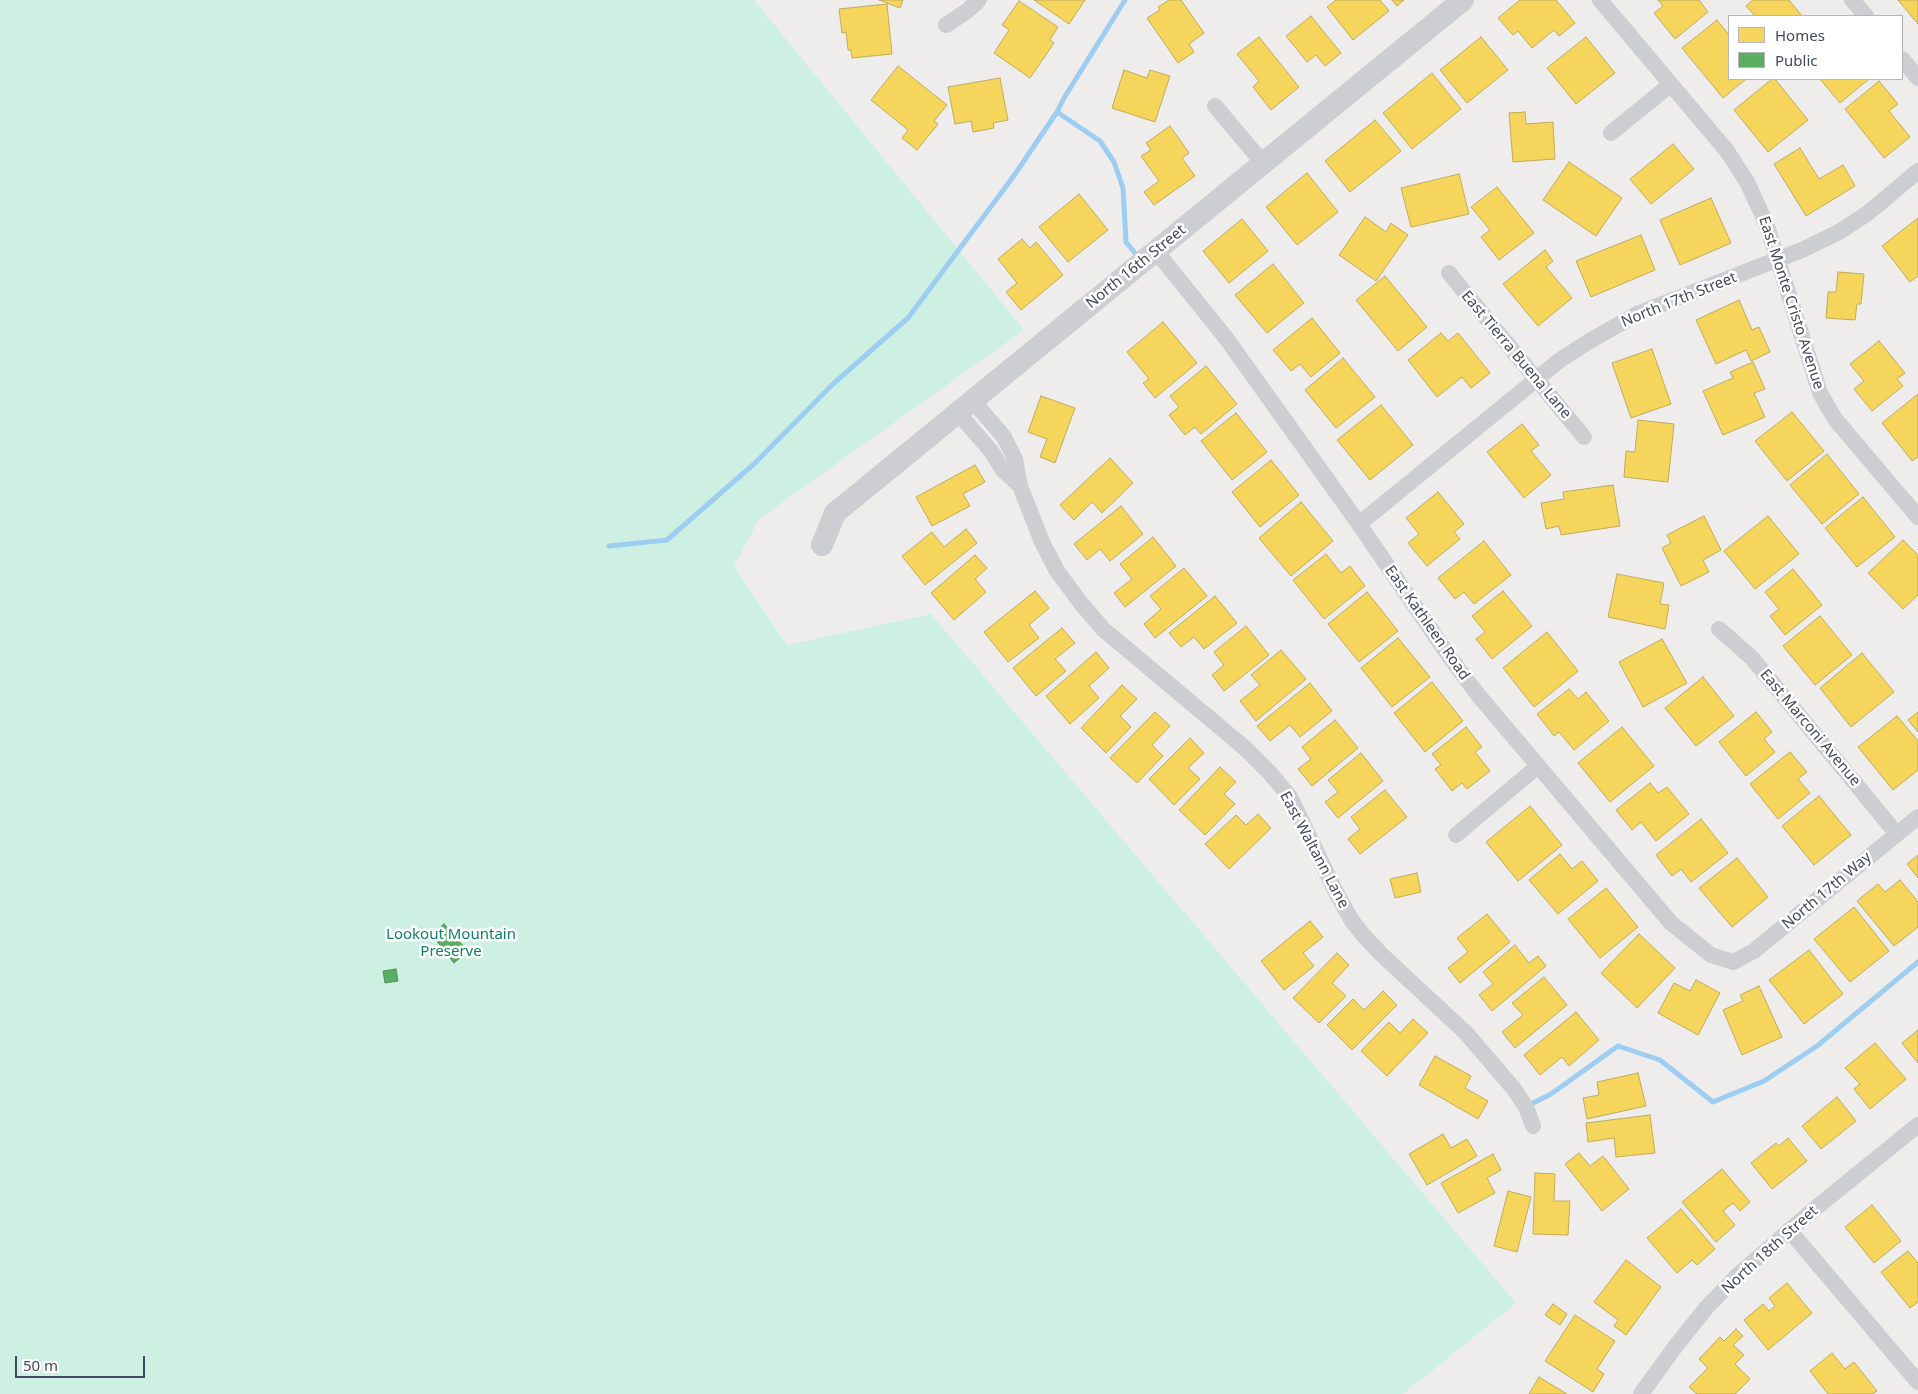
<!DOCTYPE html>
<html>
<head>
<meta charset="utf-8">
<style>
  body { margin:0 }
  #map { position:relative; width:1918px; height:1394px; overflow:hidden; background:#eeedec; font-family:"Noto Sans",sans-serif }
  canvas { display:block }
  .legend { position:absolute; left:1728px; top:15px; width:175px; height:65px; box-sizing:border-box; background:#fff; border:1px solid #b3b6bd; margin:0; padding:6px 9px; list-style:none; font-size:15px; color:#42495b }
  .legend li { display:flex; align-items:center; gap:10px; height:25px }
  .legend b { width:25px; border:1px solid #b3b6bd }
  .scale { position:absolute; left:15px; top:1356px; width:130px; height:22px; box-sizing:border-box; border:2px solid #42495b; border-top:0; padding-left:6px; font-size:15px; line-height:18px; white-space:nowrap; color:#42495b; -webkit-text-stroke:4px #fff; paint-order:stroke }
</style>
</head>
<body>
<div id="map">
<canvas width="1918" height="1394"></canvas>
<ul class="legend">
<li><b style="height:14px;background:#f6d55c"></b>Homes</li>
<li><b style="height:14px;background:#5aae61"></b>Public</li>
</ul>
<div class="scale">50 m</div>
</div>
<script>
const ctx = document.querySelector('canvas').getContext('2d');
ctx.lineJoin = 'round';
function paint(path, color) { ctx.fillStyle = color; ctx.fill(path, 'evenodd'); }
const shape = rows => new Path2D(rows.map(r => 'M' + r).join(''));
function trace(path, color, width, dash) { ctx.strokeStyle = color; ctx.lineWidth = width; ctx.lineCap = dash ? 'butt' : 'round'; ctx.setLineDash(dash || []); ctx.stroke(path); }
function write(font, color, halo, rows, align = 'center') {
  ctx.font = font + ' "Noto Sans",sans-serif'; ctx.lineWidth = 5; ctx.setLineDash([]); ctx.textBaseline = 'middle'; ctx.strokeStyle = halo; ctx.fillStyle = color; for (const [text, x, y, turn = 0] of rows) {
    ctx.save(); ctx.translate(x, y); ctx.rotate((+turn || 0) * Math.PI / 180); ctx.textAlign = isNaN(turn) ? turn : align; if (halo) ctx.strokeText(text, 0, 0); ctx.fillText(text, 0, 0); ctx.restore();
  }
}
paint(shape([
  [0,0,754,0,1024,330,759,519,734,566,787,645,931,614,1516,1303,1403,1394,0,1394]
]), '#cef0e3');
const homes = shape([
  [879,0,903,0,900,8,879,0],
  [1034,0,1085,0,1069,24,1034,0],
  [1169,0,1181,0,1204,33,1189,44,1194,52,1178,63,1147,18,1160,10,1158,7,1169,0],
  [1336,0,1380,0,1389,11,1353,40,1327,7,1336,0],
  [1392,0,1404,0,1397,6,1392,0],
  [1520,0,1556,0,1575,23,1559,36,1554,30,1532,48,1518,31,1513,35,1498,18,1520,0],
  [1658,0,1699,0,1708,12,1675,39,1654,13,1663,6,1658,0],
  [1753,0,1789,0,1802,16,1755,16,1746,6,1753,0],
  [1898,0,1918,0,1918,24,1898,0],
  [1019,1,1058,27,1050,40,1054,43,1030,78,994,53,1009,30,1002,25,1019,1],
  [887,4,892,54,852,58,851,50,848,50,846,32,842,33,839,9,887,4],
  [1311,16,1341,53,1325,66,1316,55,1307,62,1286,36,1311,16],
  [1717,20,1729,35,1729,79,1746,79,1723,98,1682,48,1717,20],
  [1259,37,1299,87,1271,110,1253,87,1259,81,1237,54,1259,37],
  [1481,37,1508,70,1467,103,1440,70,1481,37],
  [1586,37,1615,73,1576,104,1547,68,1586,37],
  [898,66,947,105,934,121,938,124,917,150,902,138,908,130,871,100,898,66],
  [1124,70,1147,78,1150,70,1170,76,1155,122,1112,108,1124,70],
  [1432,73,1461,109,1412,149,1383,113,1432,73],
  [1000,78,1008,120,993,123,994,128,973,132,971,121,955,124,948,87,1000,78],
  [1772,79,1775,79,1808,120,1768,152,1734,110,1772,79],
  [1820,79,1869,79,1840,103,1820,79],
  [1879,81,1898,104,1889,111,1910,137,1884,158,1845,109,1879,81],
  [1525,112,1526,124,1553,122,1555,159,1513,162,1509,113,1525,112],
  [1375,120,1401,151,1350,192,1325,161,1375,120],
  [1170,126,1189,153,1182,158,1195,176,1154,205,1144,192,1159,181,1141,156,1151,150,1146,143,1170,126],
  [1673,144,1694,169,1651,204,1630,179,1673,144],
  [1800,148,1819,179,1843,165,1855,186,1806,216,1774,164,1800,148],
  [1569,162,1622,198,1596,236,1543,200,1569,162],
  [1307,173,1338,212,1297,245,1266,207,1307,173],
  [1459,174,1469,214,1411,227,1401,188,1459,174],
  [1497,187,1534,233,1499,260,1481,237,1490,230,1471,207,1497,187],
  [1079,194,1108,230,1068,262,1039,227,1079,194],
  [1711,198,1731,243,1680,265,1660,220,1711,198],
  [1365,217,1386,232,1391,223,1408,235,1376,281,1339,255,1365,217],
  [1918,218,1918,276,1910,282,1882,246,1918,218],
  [1242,219,1268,251,1229,283,1203,251,1242,219],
  [1641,235,1655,270,1591,297,1576,261,1641,235],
  [1022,239,1030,248,1036,242,1063,275,1021,310,1006,292,1017,283,998,259,1022,239],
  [1545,250,1553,261,1546,267,1572,298,1538,326,1503,284,1545,250],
  [1273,264,1304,303,1267,333,1235,295,1273,264],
  [1838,272,1864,274,1861,304,1857,304,1855,320,1826,318,1828,292,1836,292,1838,272],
  [1385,276,1427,327,1398,351,1356,300,1385,276],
  [1739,300,1752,330,1759,327,1770,352,1751,361,1746,350,1716,364,1696,320,1739,300],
  [1312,318,1340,353,1311,377,1300,364,1291,371,1273,350,1312,318],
  [1163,322,1197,363,1155,398,1143,383,1149,379,1127,352,1163,322],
  [1441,333,1448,341,1458,333,1490,373,1471,388,1462,377,1437,397,1408,360,1441,333],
  [1879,341,1905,373,1897,379,1903,386,1872,411,1854,389,1864,381,1850,364,1879,341],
  [1652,349,1671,404,1631,418,1612,363,1652,349],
  [1343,358,1375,397,1336,428,1305,390,1343,358],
  [1753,362,1765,389,1754,393,1765,417,1723,435,1703,391,1733,378,1730,372,1753,362],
  [1206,366,1237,404,1201,434,1195,427,1185,435,1169,415,1179,407,1170,396,1206,366],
  [1918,394,1918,457,1912,461,1882,423,1918,394],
  [1041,396,1075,408,1055,463,1040,457,1047,439,1028,432,1041,396],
  [1381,405,1413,445,1370,480,1337,440,1381,405],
  [1792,412,1824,451,1787,481,1755,441,1792,412],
  [1236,413,1267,452,1232,480,1201,441,1236,413],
  [1638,420,1674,424,1668,482,1624,477,1626,451,1635,452,1638,420],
  [1522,424,1539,445,1531,451,1551,475,1524,498,1487,452,1522,424],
  [1827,454,1859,494,1822,524,1790,485,1827,454],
  [1110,458,1133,483,1102,513,1092,502,1074,520,1060,505,1110,458],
  [1271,460,1299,495,1260,527,1232,492,1271,460],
  [975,465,985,482,963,494,970,506,932,526,916,497,975,465],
  [1613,485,1620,526,1561,535,1559,526,1546,529,1541,503,1564,499,1563,492,1613,485],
  [1438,492,1464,524,1454,532,1460,539,1427,566,1408,543,1419,534,1406,518,1438,492],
  [1863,497,1895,537,1857,567,1825,528,1863,497],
  [1301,502,1333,541,1291,576,1259,538,1301,502],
  [1121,506,1143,534,1110,561,1100,549,1087,560,1074,544,1121,506],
  [1704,516,1721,550,1703,560,1709,572,1681,586,1662,548,1671,543,1667,535,1704,516],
  [1768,516,1799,554,1755,589,1724,551,1768,516],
  [966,529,977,543,925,585,902,556,932,532,944,547,966,529],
  [1153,537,1176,566,1125,607,1114,593,1132,579,1120,564,1153,537],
  [1903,540,1918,555,1918,595,1903,609,1868,573,1903,540],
  [1484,541,1511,575,1474,604,1464,592,1455,599,1438,578,1484,541],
  [1326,554,1341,573,1350,566,1365,586,1324,619,1293,580,1326,554],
  [975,555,987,568,975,579,986,592,954,620,931,593,975,555],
  [1184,568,1207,596,1155,638,1144,624,1161,609,1150,596,1184,568],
  [1793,569,1822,605,1785,635,1770,616,1779,609,1765,592,1793,569],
  [1617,574,1664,583,1660,604,1669,605,1665,629,1608,617,1617,574],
  [1035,591,1049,608,1029,625,1039,638,1008,662,984,632,1035,591],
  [1503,591,1532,626,1492,659,1476,639,1485,632,1472,616,1503,591],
  [1367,592,1398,631,1359,662,1328,624,1367,592],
  [1215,596,1237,623,1204,649,1194,637,1181,647,1169,633,1215,596],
  [1820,616,1852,655,1815,685,1783,646,1820,616],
  [1246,626,1269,655,1224,691,1212,675,1224,665,1214,652,1246,626],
  [1062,628,1075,643,1055,659,1066,671,1036,696,1013,668,1062,628],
  [1547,632,1578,671,1534,707,1503,668,1547,632],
  [1398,638,1430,677,1392,707,1361,668,1398,638],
  [1662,639,1687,683,1643,707,1619,662,1662,639],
  [1281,650,1306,679,1256,721,1240,701,1260,685,1251,675,1281,650],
  [1096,652,1109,668,1089,686,1099,698,1070,724,1046,696,1096,652],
  [1862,653,1894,692,1851,727,1820,688,1862,653],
  [1703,677,1734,716,1696,746,1665,708,1703,677],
  [1432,682,1463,721,1425,752,1394,713,1432,682],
  [1310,683,1332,711,1300,737,1290,725,1270,741,1257,726,1310,683],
  [1122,685,1137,699,1120,716,1131,727,1106,753,1081,728,1122,685],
  [1569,689,1578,699,1586,692,1609,721,1574,750,1559,732,1554,736,1537,714,1569,689],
  [1155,712,1170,726,1152,745,1163,756,1137,783,1110,758,1155,712],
  [1756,712,1772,732,1764,739,1775,752,1746,776,1719,742,1756,712],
  [1918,712,1918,732,1908,720,1918,712],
  [1897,716,1918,741,1918,770,1893,790,1858,747,1897,716],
  [1335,720,1358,748,1312,786,1298,769,1311,759,1302,747,1335,720],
  [1466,727,1482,747,1475,752,1490,771,1467,789,1462,783,1452,791,1435,769,1441,765,1432,754,1466,727],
  [1622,727,1654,766,1610,802,1578,763,1622,727],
  [1190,738,1204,753,1188,768,1200,779,1174,805,1149,779,1190,738],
  [1790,752,1807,772,1798,779,1810,793,1778,819,1750,784,1790,752],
  [1361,753,1383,781,1338,818,1325,802,1338,792,1328,780,1361,753],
  [1220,767,1236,782,1224,794,1235,804,1205,835,1179,810,1220,767],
  [1650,783,1658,793,1667,787,1689,814,1656,841,1641,822,1632,830,1616,810,1650,783],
  [1385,790,1407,817,1360,854,1348,839,1360,829,1351,817,1385,790],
  [1819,796,1851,835,1814,865,1782,826,1819,796],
  [1530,806,1562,845,1518,881,1486,842,1530,806],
  [1258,814,1271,828,1229,869,1205,844,1236,815,1246,825,1258,814],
  [1701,819,1728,853,1691,882,1681,869,1672,876,1656,855,1701,819],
  [1560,854,1572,869,1582,861,1598,881,1558,914,1529,880,1560,854],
  [1918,855,1918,878,1907,864,1918,855],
  [1737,858,1768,897,1732,927,1699,888,1737,858],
  [1417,873,1421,892,1395,898,1390,879,1417,873],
  [1900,880,1918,902,1918,927,1894,946,1857,901,1878,884,1885,892,1900,880],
  [1606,888,1638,927,1600,958,1568,919,1606,888],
  [1854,907,1889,951,1850,982,1814,939,1854,907],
  [1487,914,1510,942,1460,983,1448,968,1468,952,1457,938,1487,914],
  [1310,921,1323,937,1303,953,1314,966,1284,990,1261,961,1310,921],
  [1639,934,1675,968,1637,1008,1601,973,1639,934],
  [1515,945,1529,963,1538,956,1546,966,1492,1011,1479,995,1493,984,1483,972,1515,945],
  [1809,950,1843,994,1804,1024,1769,980,1809,950],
  [1337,953,1349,965,1332,983,1346,996,1319,1023,1293,998,1337,953],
  [1544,977,1567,1005,1515,1048,1502,1032,1523,1015,1512,1003,1544,977],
  [1696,980,1720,993,1698,1035,1658,1013,1674,983,1690,991,1696,980],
  [1759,986,1782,1037,1742,1055,1723,1010,1743,1001,1740,995,1759,986],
  [1383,991,1397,1005,1352,1050,1327,1025,1353,999,1364,1010,1383,991],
  [1576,1012,1599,1040,1569,1066,1562,1057,1540,1075,1524,1055,1576,1012],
  [1413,1019,1428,1033,1387,1076,1361,1051,1389,1022,1400,1033,1413,1019],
  [1918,1030,1918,1063,1902,1043,1918,1030],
  [1875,1043,1906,1079,1870,1109,1854,1089,1860,1084,1845,1068,1875,1043],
  [1435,1056,1471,1076,1465,1088,1488,1101,1478,1119,1419,1085,1435,1056],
  [1638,1073,1646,1106,1587,1119,1583,1098,1599,1095,1597,1082,1638,1073],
  [1837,1097,1856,1121,1821,1149,1802,1126,1837,1097],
  [1650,1115,1655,1153,1616,1157,1614,1138,1588,1142,1586,1123,1650,1115],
  [1443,1134,1451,1148,1467,1139,1477,1156,1427,1185,1409,1154,1443,1134],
  [1788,1138,1807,1161,1772,1189,1751,1163,1776,1143,1779,1146,1788,1138],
  [1579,1153,1590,1166,1603,1156,1629,1189,1602,1211,1565,1164,1579,1153],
  [1493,1154,1501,1170,1487,1178,1495,1193,1458,1213,1441,1183,1493,1154],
  [1722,1169,1750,1202,1740,1211,1733,1203,1723,1211,1735,1225,1716,1242,1682,1202,1722,1169],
  [1535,1173,1555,1174,1554,1201,1570,1201,1568,1235,1533,1234,1535,1173],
  [1508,1191,1531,1197,1517,1252,1494,1246,1508,1191],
  [1872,1205,1901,1241,1874,1263,1845,1227,1872,1205],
  [1681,1209,1715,1249,1697,1265,1692,1260,1677,1273,1647,1238,1681,1209],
  [1908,1251,1918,1263,1918,1302,1910,1308,1881,1272,1908,1251],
  [1626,1260,1661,1287,1626,1335,1614,1326,1618,1320,1594,1302,1626,1260],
  [1787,1283,1812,1313,1768,1350,1744,1320,1763,1304,1769,1311,1775,1306,1769,1298,1787,1283],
  [1553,1304,1567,1314,1560,1325,1545,1315,1553,1304],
  [1575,1315,1615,1341,1597,1369,1604,1374,1593,1392,1545,1361,1575,1315],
  [1736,1329,1743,1336,1733,1345,1744,1355,1735,1364,1750,1379,1735,1394,1697,1394,1689,1387,1708,1368,1699,1359,1720,1337,1724,1341,1736,1329],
  [1832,1353,1845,1369,1854,1362,1877,1391,1872,1394,1828,1394,1810,1371,1832,1353],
  [1539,1377,1567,1394,1529,1394,1539,1377]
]);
paint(homes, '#f6d55c');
trace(homes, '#c0ab5c', 1);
const public = shape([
  [444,924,465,948,458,953,461,957,454,963,431,934,444,924],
  [396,969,398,981,385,983,383,971,396,969]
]);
paint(public, '#5aae61');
trace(public, '#53905f', 1);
trace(shape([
  [1057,112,1100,141,1114,162,1123,188,1126,242,1139,258],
  [609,546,667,540,754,464,833,384,908,318,1013,177,1057,112,1064,98,1125,0],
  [1529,1105,1551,1094,1618,1046,1660,1060,1713,1102,1764,1081,1817,1046,1918,962]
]), '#9ecdf2', 5);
trace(shape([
  [1600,0,1727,151,1747,182,1766,223,1820,393,1835,419,1918,517],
  [1852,0,1866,16],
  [946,25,967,11,979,0],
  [1902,59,1918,78],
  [1215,106,1263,163],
  [1611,133,1670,85],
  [1156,251,1226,338,1359,524,1451,659,1479,696,1671,923,1711,955,1733,962,1754,951,1918,817],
  [1449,273,1584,437],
  [973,401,1004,437,1015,459,1020,486,1042,542,1057,571,1080,602,1103,629,1246,749,1269,772,1290,797,1337,894,1352,921,1364,936,1381,954,1466,1033,1514,1089,1526,1107,1533,1126],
  [958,413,991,451,1003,470,1020,486],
  [1359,524,1560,360,1588,342,1637,314,1802,250,1839,232,1868,213,1918,171],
  [1719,629,1752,658,1896,833],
  [1456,835,1538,766],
  [1789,1230,1918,1382],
  [1641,1394,1675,1347,1707,1307,1739,1274,1812,1211,1918,1125]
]), '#cdced2', 16);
trace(shape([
  [822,545,835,513,1463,0]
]), '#ccced2', 22);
write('15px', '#42495b', '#fff', [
  ["North 16th Street",1136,267,-39],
  ["North 17th Street",1679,300,-22],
  ["East Monte Cristo Avenue",1791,303,72],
  ["East Tierra Buena Lane",1516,355,50],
  ["East Kathleen Road",1427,623,55],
  ["East Marconi Avenue",1810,728,50],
  ["East Waltann Lane",1314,850,62],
  ["North 17th Way",1827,891,-40],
  ["North 18th Street",1770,1250,-42]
]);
write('15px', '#0c8363', '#fff', [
  ["Lookout Mountain",451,935],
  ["Preserve",451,952]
]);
</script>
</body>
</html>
